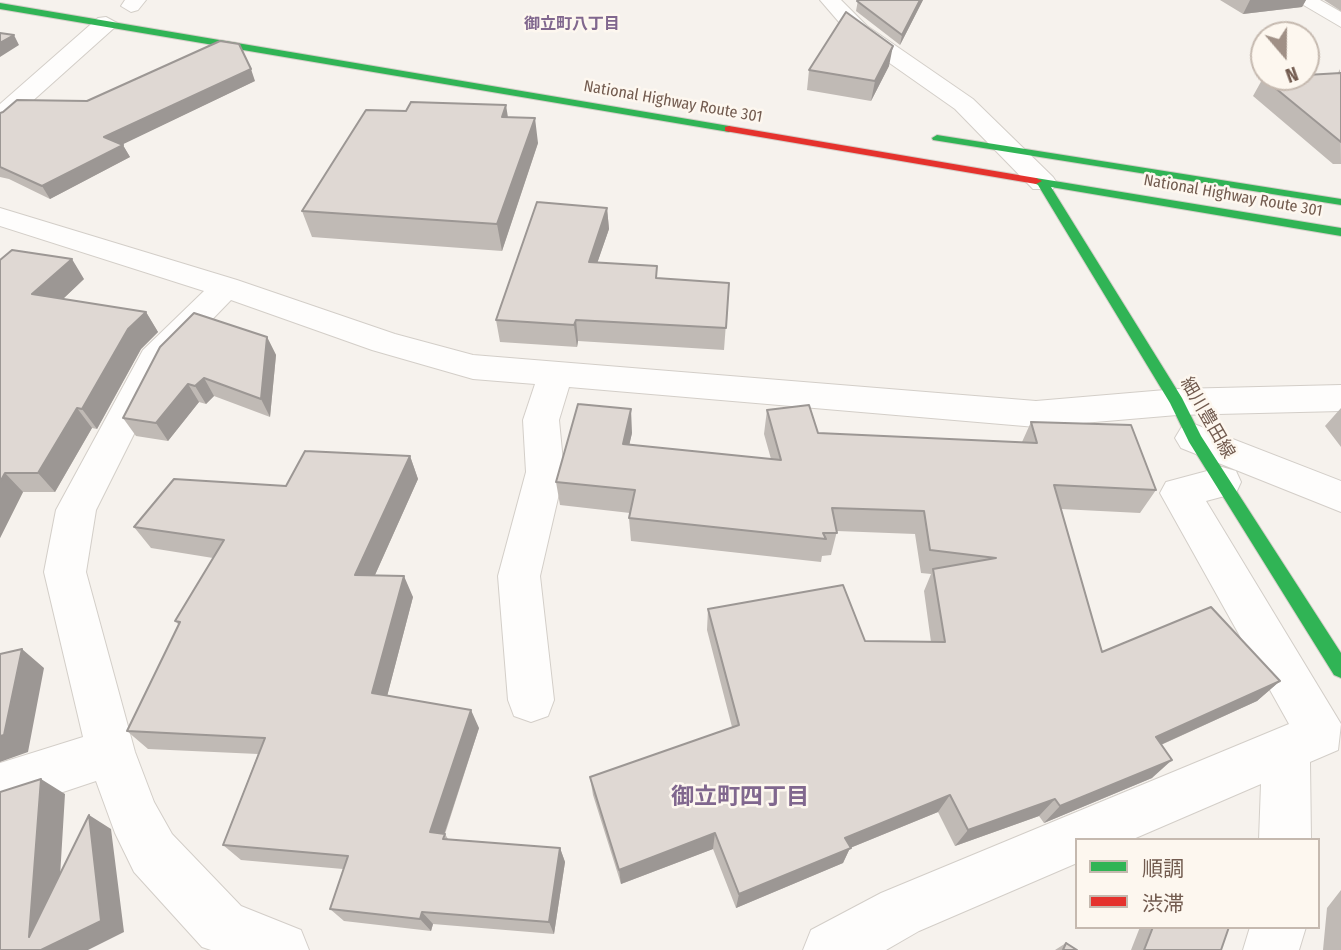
<!DOCTYPE html>
<html>
<head>
<meta charset="utf-8">
<style>
  body { margin:0 }
  #map { position:relative; width:1341px; height:950px; overflow:hidden; background:#f6f2ed; font-family:"Fira Sans Condensed","Noto Sans JP",sans-serif }
  canvas { display:block }
  .legend { position:absolute; left:1075px; top:838px; width:245px; height:91px; box-sizing:border-box; background:#fdf7ef; border:2px solid #c5b9af; margin:0; padding:9px 12px; list-style:none; font-size:21px; color:#725b4f }
  .legend li { display:flex; align-items:center; gap:14px; height:35px }
  .legend b { width:35px; border:2px solid #c5b9af }
  .north { position:absolute; left:1250px; top:21px; width:70px; height:70px; box-sizing:border-box; background:#fdf7ef; border:2px solid #c5b9af; border-radius:50%; rotate:160deg; font-size:19px; font-weight:700; line-height:28px; text-align:center; color:#725b4f }
  .north::after { content:''; display:block; margin:auto; width:24px; height:32px; background:#a09086; clip-path:polygon(50% 0,100% 100%,50% 72%,0 100%) }
</style>
</head>
<body>
<div id="map">
<canvas width="1341" height="950"></canvas>
<ul class="legend">
<li><b style="height:9px;background:#30b455"></b>順調</li>
<li><b style="height:9px;background:#e5322d"></b>渋滞</li>
</ul>
<div class="north">N</div>
</div>
<script>
const ctx = document.querySelector('canvas').getContext('2d');
ctx.lineJoin = 'round';
const shape = rows => new Path2D(rows.map(r => 'M' + r).join(''));
function trace(path, color, width, dash) { ctx.strokeStyle = color; ctx.lineWidth = width; ctx.lineCap = dash ? 'butt' : 'round'; ctx.setLineDash(dash || []); ctx.stroke(path); }
function paint(path, color) { ctx.fillStyle = color; ctx.fill(path, 'evenodd'); }
function write(font, color, halo, rows, align = 'center') {
  ctx.font = font + ' "Fira Sans Condensed","Noto Sans JP",sans-serif'; ctx.lineWidth = 5; ctx.setLineDash([]); ctx.textBaseline = 'middle'; ctx.strokeStyle = halo; ctx.fillStyle = color; for (const [text, x, y, turn = 0] of rows) {
    ctx.save(); ctx.translate(x, y); ctx.rotate((+turn || 0) * Math.PI / 180); ctx.textAlign = isNaN(turn) ? turn : align; if (halo) ctx.strokeText(text, 0, 0); ctx.fillText(text, 0, 0); ctx.restore();
  }
}
const street = shape([
  [125,0,146,0,138,10,131,12,121,6,125,0],
  [820,0,841,0,867,26,973,99,1053,177,1057,183,1053,189,1033,189,955,109,851,36,820,0],
  [1295,0,1320,0,1341,12,1341,27,1295,0],
  [106,17,117,23,114,28,9,122,0,125,0,104,98,18,106,17],
  [0,208,237,280,395,334,473,355,1036,401,1177,389,1341,385,1341,411,1177,415,1036,427,569,387,559,420,564,472,540,576,554,700,548,716,531,722,514,716,508,700,498,576,526,472,523,420,535,384,473,379,372,350,231,300,169,364,96,510,86,572,135,752,154,802,172,834,241,906,301,930,309,950,211,950,202,947,134,872,115,833,96,781,0,813,0,763,83,737,44,572,56,510,143,350,204,291,0,226,0,208],
  [1194,424,1341,481,1341,512,1181,448,1175,438,1181,428,1194,424],
  [1222,467,1236,471,1241,482,1236,493,1206,501,1341,724,1338,750,1310,762,1311,840,1259,840,1261,784,1131,840,1077,840,1077,863,919,931,886,950,803,950,811,930,881,893,1289,724,1160,493,1166,482,1222,467],
  [1250,927,1306,927,1299,950,1243,950,1250,927]
]);
const fast = shape([
  [0,3,729,126,734,129,729,132,0,9,0,3],
  [937,135,1341,199,1341,205,933,140,932,138,937,135],
  [1036,178,1341,228,1341,236,1051,187,1182,398,1201,436,1341,653,1341,678,1334,675,1189,442,1170,403,1038,185,1030,181,1036,178]
]);
const jam = shape([
  [729,126,1036,178,1042,181,1036,184,725,131,725,127,729,126]
]);
trace(street, '#d3cec8', 2);
trace(fast, '#d4cec8', 2);
trace(jam, '#d4cec8', 2);
paint(street, '#fefdfc');
paint(fast, '#30b455');
paint(jam, '#e5322d');
paint(shape([
  [858,0,923,0,900,45,856,11],
  [1220,0,1306,0,1302,7,1243,14],
  [1324,0,1341,0,1341,11],
  [889,66,871,101,807,90,809,70],
  [1340,69,1341,164,1333,164,1253,96,1263,78,1338,73],
  [255,81,122,144,130,157,50,199,9,179,0,177,0,113,87,101],
  [508,117,538,143,502,251,312,237,302,211],
  [607,208,609,229,597,263,658,278,729,283,724,350,578,341,577,347,500,342,496,320],
  [0,260,84,279,63,299,146,312,158,332,141,349,97,429,92,428,55,492,23,492,0,538],
  [267,337,276,355,270,417,214,396,206,404,199,402,168,441,136,436,123,418],
  [1341,408,1341,447,1325,426],
  [767,410,818,433,1022,442,1031,422,1156,490,1140,513,1061,509,1102,652,1280,681,1257,701,1161,745,1152,778,1044,823,1039,816,955,846,938,812,850,848,843,863,736,908,713,849,621,884,593,795,590,777,732,727,707,630,708,609,865,641,931,642,924,591,931,574,921,573,915,534,837,531,831,555,822,556,821,562,631,541,629,518,630,513,560,505,556,482,632,433,629,445,771,459,764,434],
  [410,456,418,479,375,575,413,597,387,696,479,728,445,834,448,839,560,848,565,862,554,934,433,924,431,931,344,921,330,909,343,869,241,860,223,845,258,754,148,749,127,731,179,625,175,621,213,558,151,548,134,527],
  [1341,890,1341,950,1323,950,1327,908],
  [1140,927,1229,927,1221,950,1131,950],
  [1066,943,1077,950,1055,950]
]), '#c0bab5');
paint(shape([
  [920,0,923,0,900,45,902,35],
  [1250,0,1306,0,1302,7,1243,14],
  [14,35,19,45,0,57,0,43],
  [893,46,889,66,871,101,875,81],
  [251,69,255,81,111,150,104,137],
  [506,105,510,130,502,117],
  [535,118,538,143,502,251,497,224],
  [123,145,130,157,50,199,42,186],
  [607,208,609,229,590,284,589,262],
  [72,259,84,279,47,314,32,294],
  [146,312,158,332,141,349,97,429,82,409,128,329],
  [576,320,578,341,577,347,574,325],
  [267,337,276,355,270,417,261,399],
  [204,378,214,396,206,404,195,386],
  [188,384,199,402,168,441,156,423],
  [77,408,92,428,55,492,38,473],
  [631,409,632,433,624,468,623,444],
  [410,456,418,479,366,595,355,575],
  [5,473,23,492,0,538,0,482],
  [404,576,413,597,383,712,372,693],
  [22,649,44,668,28,752,0,762,0,736],
  [1280,681,1257,701,1136,756,1156,737],
  [471,710,479,728,440,847,430,832],
  [1172,760,1152,778,1044,823,1060,806],
  [41,779,65,794,56,943,89,815,111,829,124,932,88,950,41,950,29,937],
  [950,795,938,812,850,848,843,863,736,908,739,894,845,838],
  [1055,799,1039,816,955,846,968,830],
  [715,833,713,849,621,884,619,870],
  [560,848,565,862,554,934,549,922],
  [422,912,433,924,431,931,420,919]
]), '#9c9794');
const building = shape([
  [858,0,920,0,902,35,857,1,858,0],
  [846,12,893,46,875,81,809,70,846,12],
  [0,33,14,35,0,43,0,33],
  [220,41,239,44,251,69,104,137,123,145,42,186,0,167,0,113,3,112,17,100,87,101,220,41],
  [1341,73,1341,142,1263,78,1306,77,1306,75,1341,73],
  [411,102,506,105,502,117,535,118,497,224,302,211,366,110,406,111,411,102],
  [537,202,607,208,589,262,657,266,656,278,729,283,726,328,576,320,574,325,496,320,537,202],
  [12,250,72,259,32,294,146,312,128,329,82,409,77,408,38,473,5,473,0,482,0,260,12,250],
  [194,313,267,337,261,399,204,378,195,386,188,384,156,423,123,418,160,347,194,313],
  [578,404,631,409,623,444,781,460,767,410,809,405,818,433,1037,443,1031,422,1131,425,1156,490,1054,485,1102,652,1211,607,1280,681,1156,737,1172,760,1060,806,1055,799,968,830,950,795,845,838,851,848,739,894,715,833,619,870,590,777,739,725,708,609,843,585,865,641,945,642,933,569,996,558,930,550,924,511,832,508,837,533,823,533,826,539,629,518,635,490,556,482,578,404],
  [305,451,410,456,355,575,404,576,372,693,471,710,430,832,445,834,443,839,560,848,549,922,422,912,420,919,330,909,348,856,223,845,265,738,127,731,180,622,175,621,224,540,134,527,174,479,286,486,305,451],
  [22,649,4,735,0,736,0,654,22,649],
  [41,779,29,937,89,815,101,921,41,950,0,950,0,792,41,779],
  [1153,927,1229,927,1221,950,1144,950,1153,927],
  [1066,943,1077,950,1063,950,1066,943]
]);
paint(building, '#dfd8d3');
trace(building, '#9c9794', 2);
write('bold 16px', '#80678e', '#fdf7ef', [
  ["御立町八丁目",572,25]
]);
write('16px', '#725b4f', '#fdf7ef', [
  ["National Highway Route 301",673,102,10],
  ["National Highway Route 301",1233,196,10]
]);
write('18px', '#725b4f', '#fdf7ef', [
  ["細川豊田線",1207,418,60]
]);
write('bold 23px', '#80678e', '#fdf7ef', [
  ["御立町四丁目",740,798]
]);
</script>
</body>
</html>
